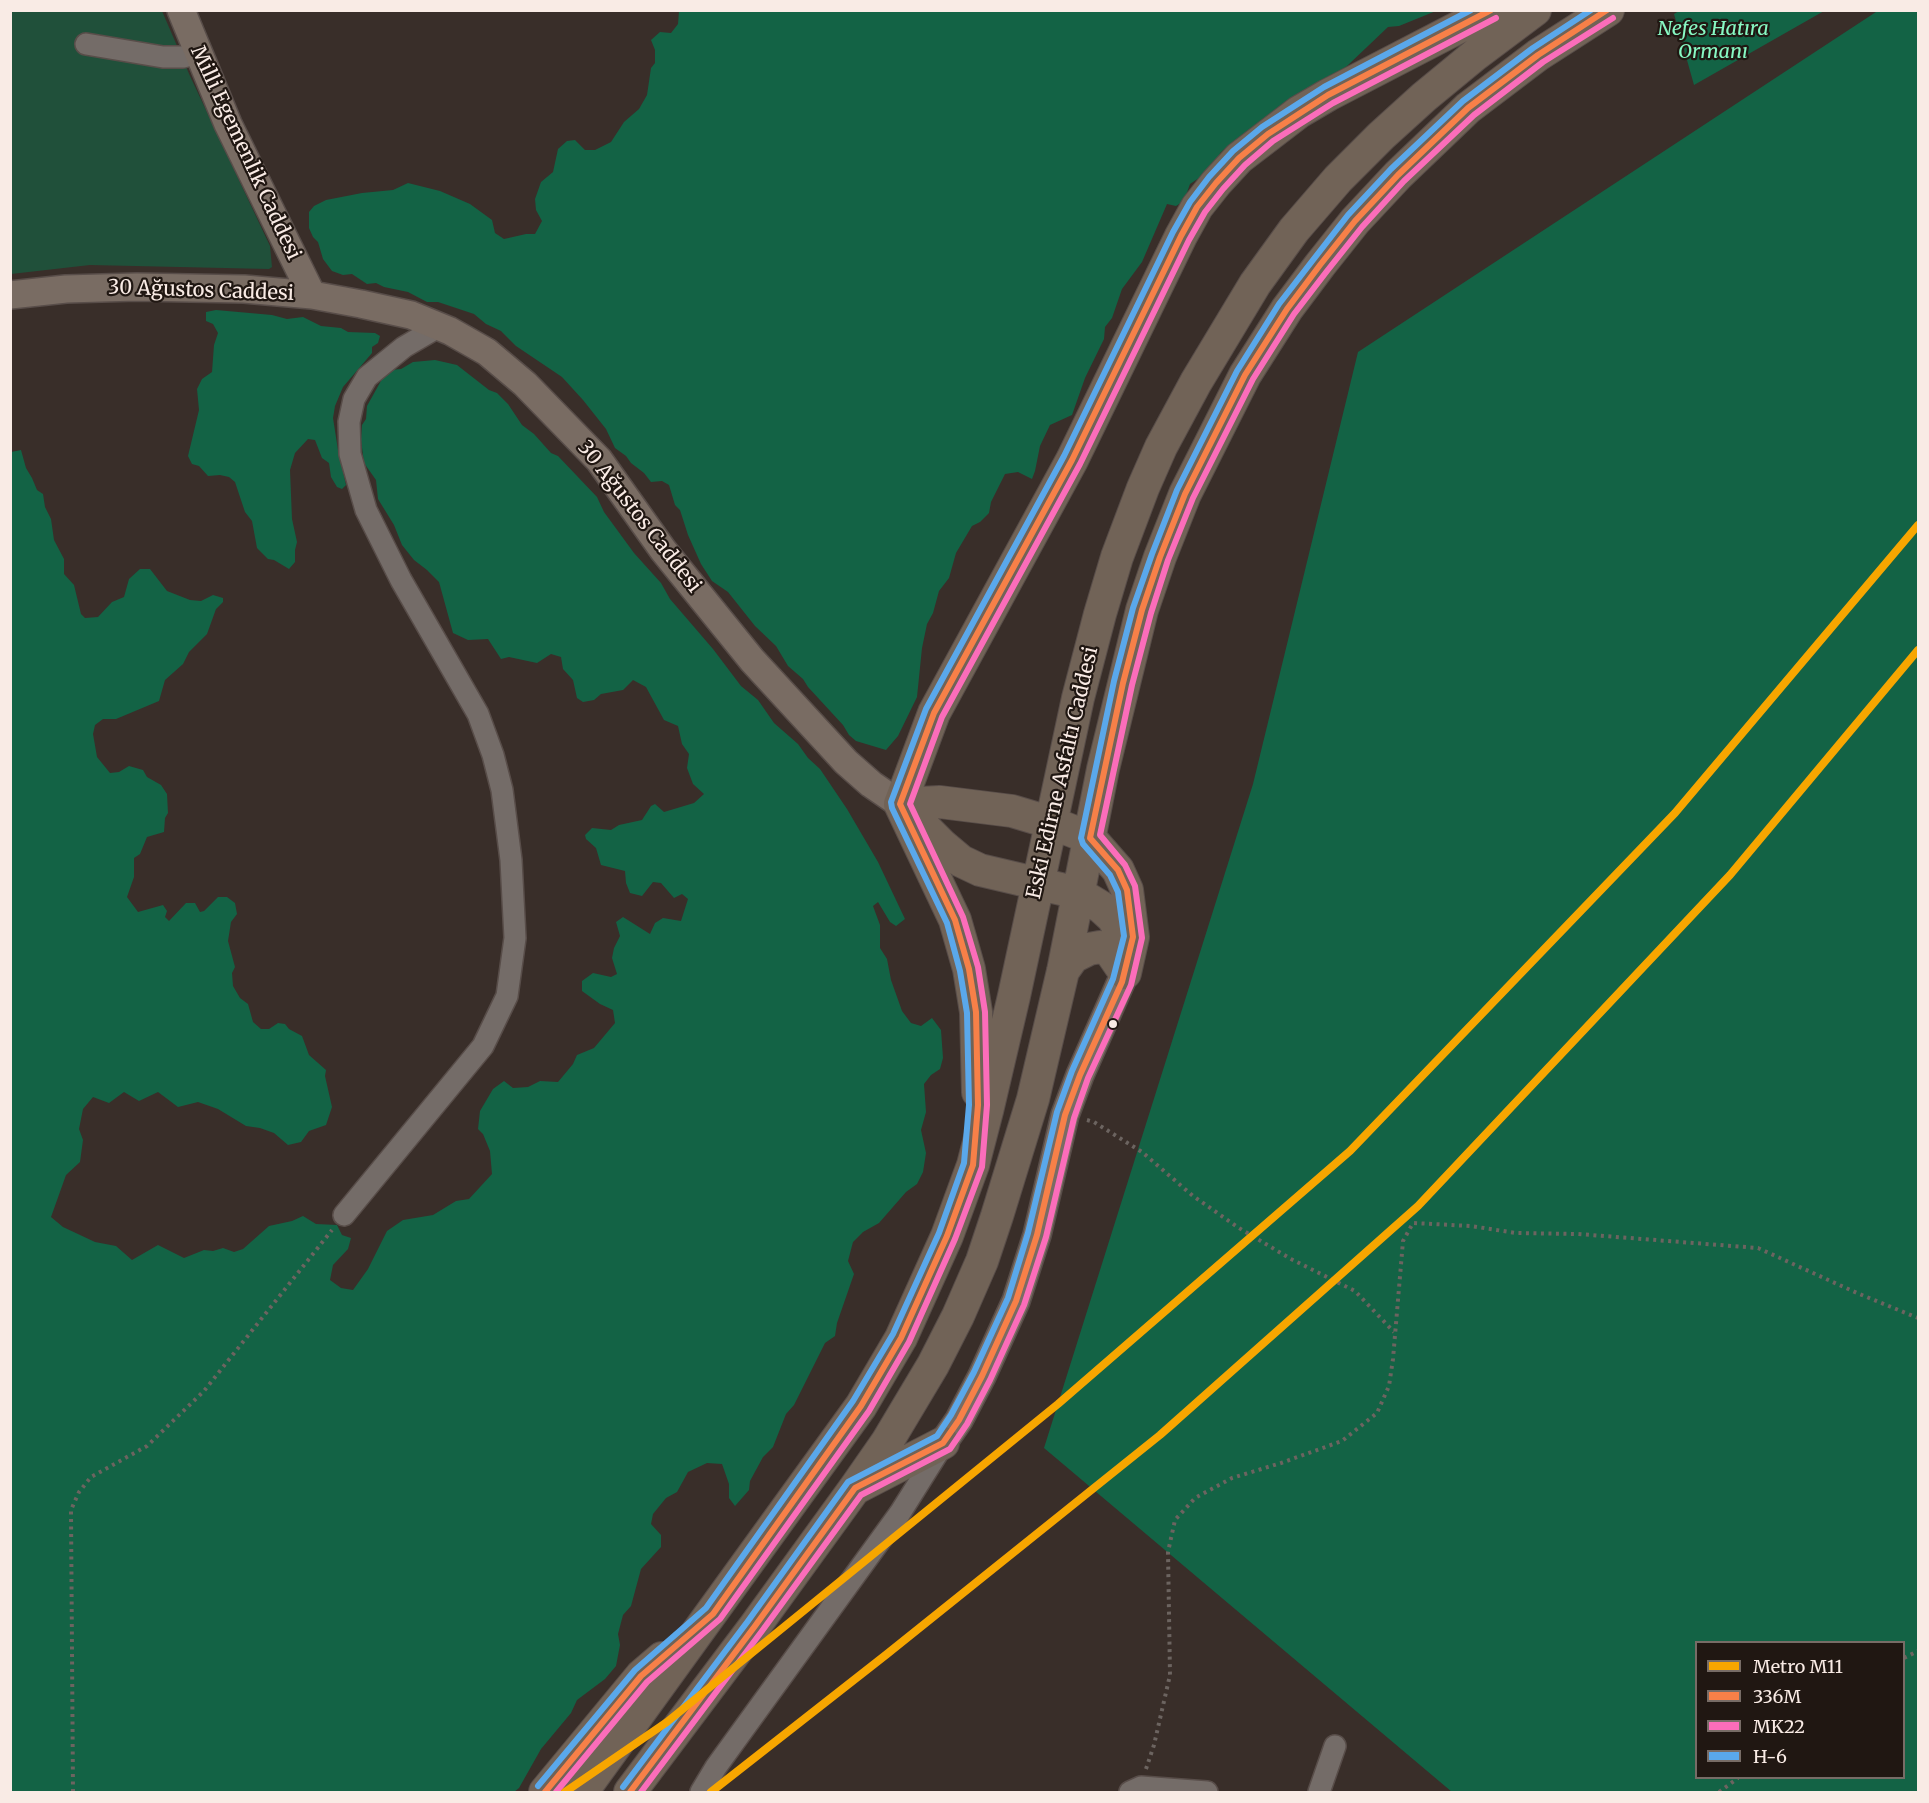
<!DOCTYPE html>
<html>
<head>
<meta charset="utf-8">
<style>
  body { margin:0 }
  #map { position:relative; width:1929px; height:1803px; overflow:hidden; background:#392e29; font-family:Merriweather,serif }
  canvas { display:block }
  .frame { position:absolute; inset:0; border:12px solid #f9ebe5; pointer-events:none }
  .legend { position:absolute; left:1695px; top:1641px; width:210px; height:138px; box-sizing:border-box; background:#201712; border:2px solid #776c66; margin:0; padding:8px 10px; list-style:none; font-size:18px; color:#f9ebe5 }
  .legend li { display:flex; align-items:center; gap:12px; height:30px }
  .legend b { width:30px; border:2px solid #776c66 }
</style>
</head>
<body>
<div id="map">
<canvas width="1929" height="1803"></canvas>
<div class="frame"></div>
<ul class="legend">
<li><b style="height:8px;background:#f7a600"></b>Metro M11</li>
<li><b style="height:8px;background:#f78048"></b>336M</li>
<li><b style="height:8px;background:#fb6dba"></b>MK22</li>
<li><b style="height:8px;background:#5aa8eb"></b>H-6</li>
</ul>
</div>
<script>
const ctx = document.querySelector('canvas').getContext('2d');
ctx.lineJoin = 'round';
function paint(path, color) { ctx.fillStyle = color; ctx.fill(path, 'evenodd'); }
const shape = rows => new Path2D(rows.map(r => 'M' + r).join(''));
function trace(path, color, width, dash) { ctx.strokeStyle = color; ctx.lineWidth = width; ctx.lineCap = dash ? 'butt' : 'round'; ctx.setLineDash(dash || []); ctx.stroke(path); }
function write(font, color, halo, rows, align = 'center') {
  ctx.font = font + ' Merriweather,serif'; ctx.lineWidth = 4.5; ctx.setLineDash([]); ctx.textBaseline = 'middle'; ctx.strokeStyle = halo; ctx.fillStyle = color; for (const [text, x, y, turn = 0] of rows) {
    ctx.save(); ctx.translate(x, y); ctx.rotate((+turn || 0) * Math.PI / 180); ctx.textAlign = isNaN(turn) ? turn : align; if (halo) ctx.strokeText(text, 0, 0); ctx.fillText(text, 0, 0); ctx.restore();
  }
}
paint(shape([
  [10,11,162,11,190,76,270,246,272,267,269,269,90,265,11,274]
]), '#20503a');
paint(shape([
  [1879,10,1918,11,1918,1792,1452,1792,1044,1448,1253,784,1358,352],
  [1904,1642,1904,1778,1696,1778,1696,1642],
  [679,11,1436,11,1399,26,1388,27,1347,66,1303,99,1228,146,1220,153,1218,161,1202,176,1190,184,1184,201,1176,206,1167,204,1142,262,1122,289,1112,318,1105,327,1104,339,1085,378,1072,415,1050,425,1040,446,1035,471,1032,479,1018,472,1005,474,991,502,989,513,980,522,972,526,956,553,949,578,939,591,933,613,927,624,922,648,917,697,898,736,886,750,856,741,849,735,843,725,808,687,803,679,788,666,776,646,755,626,728,592,712,581,701,564,688,535,680,510,675,505,669,485,662,481,651,482,644,473,631,463,626,456,615,448,606,429,583,400,562,377,516,346,501,331,486,324,474,314,438,302,427,302,408,292,384,287,376,283,367,284,352,274,343,275,332,271,323,259,318,242,313,237,309,228,309,212,314,206,326,200,362,193,393,190,408,183,440,191,470,204,492,220,495,233,504,239,526,234,535,234,542,221,536,210,535,199,541,182,553,172,558,149,567,141,575,140,585,150,595,150,611,142,624,122,639,109,647,95,651,68,655,63,655,50,651,40,660,32,671,33,678,24],
  [1679,11,1679,10,1824,11,1694,85,1674,14],
  [216,310,272,315,287,319,303,317,321,326,341,328,348,332,375,333,380,336,378,343,372,347,372,353,343,387,335,406,333,418,338,450,346,485,342,489,337,487,331,477,329,463,322,458,315,440,308,439,295,453,290,470,292,519,297,542,295,550,295,562,289,569,274,560,268,559,257,548,252,521,245,512,235,482,229,477,220,475,208,476,199,466,192,464,188,456,199,410,197,389,202,379,212,372,214,345,218,333,213,324,206,321,206,312],
  [435,360,457,365,489,390,497,393,508,404,522,425,534,434,551,453,558,456,597,497,604,512,634,553,661,583,670,599,713,649,741,686,758,700,774,723,798,744,808,758,820,769,847,809,878,862,905,919,896,926,890,922,878,902,873,906,880,925,880,948,887,959,891,980,902,1011,911,1023,921,1026,932,1018,941,1030,943,1058,940,1069,931,1075,924,1084,926,1112,921,1130,926,1153,923,1172,917,1184,906,1192,879,1223,863,1232,853,1242,848,1261,854,1274,837,1323,835,1336,825,1343,794,1405,786,1414,773,1447,763,1457,750,1481,749,1490,735,1506,729,1498,729,1484,722,1464,707,1463,688,1472,677,1492,666,1498,653,1514,651,1524,661,1535,661,1547,641,1569,631,1606,623,1615,618,1634,620,1645,616,1666,605,1679,577,1700,571,1713,541,1749,519,1788,514,1792,11,1792,11,452,21,450,26,468,32,478,37,490,43,494,45,507,51,519,54,540,64,559,64,574,74,585,81,614,85,618,98,617,112,602,124,597,129,579,140,569,150,569,167,591,190,600,201,601,213,595,223,598,223,602,216,609,207,634,189,652,183,664,165,680,159,701,116,719,103,719,95,725,93,734,97,757,110,773,119,772,129,766,143,770,147,777,161,785,167,794,168,813,165,818,164,832,147,837,140,854,134,858,134,877,127,897,138,912,163,905,167,911,165,917,169,921,186,903,195,903,200,912,204,911,218,897,227,897,235,903,237,914,231,922,228,941,235,967,232,973,233,986,240,998,248,1004,253,1022,261,1029,269,1029,278,1023,285,1024,289,1029,302,1036,309,1055,326,1070,325,1076,332,1107,326,1125,309,1131,301,1142,288,1145,274,1133,260,1128,246,1126,218,1109,198,1102,178,1107,158,1092,139,1101,124,1092,109,1103,93,1097,83,1109,79,1129,83,1140,80,1162,66,1175,51,1217,63,1227,95,1242,116,1246,132,1260,158,1245,184,1258,204,1250,213,1251,223,1248,234,1252,243,1249,269,1226,292,1221,303,1216,316,1224,337,1225,342,1235,351,1238,348,1249,333,1265,330,1280,341,1288,353,1290,368,1269,387,1231,403,1220,433,1215,456,1201,469,1199,492,1174,490,1151,483,1134,478,1129,480,1111,493,1089,504,1081,513,1088,528,1087,540,1081,558,1082,573,1064,577,1055,594,1048,615,1023,613,1010,600,1004,582,991,582,981,593,973,611,977,617,974,612,958,614,948,620,936,616,922,623,917,650,934,655,923,663,918,681,921,688,899,682,894,674,898,661,883,653,882,642,896,630,893,626,883,625,871,601,865,596,848,586,839,585,835,592,828,611,830,619,825,642,820,651,806,655,804,664,812,694,803,704,794,693,784,687,768,689,754,682,744,678,726,664,720,646,687,633,680,623,690,601,694,594,700,583,702,577,698,573,680,563,669,561,657,551,654,537,663,509,657,501,659,488,639,468,640,453,633,439,582,427,570,414,560,402,545,394,525,378,499,376,480,364,463,361,440,362,425,366,419,367,406,382,379,391,370,401,369,413,362]
]), '#136345');
const minor = shape([
  [86,44,163,57,183,57,198,53],
  [344,1215,483,1046,507,996,515,938,511,860,502,790,493,755,478,714,401,580,366,510,350,454,349,422,354,399,367,377,404,347,440,326],
  [701,1792,716,1767,900,1513,942,1446],
  [1130,1792,1141,1787,1207,1792],
  [1319,1792,1335,1746]
]);
const major = shape([
  [181,10,228,124,312,295],
  [10,295,66,289,137,287,244,289,312,295,361,304,411,315,450,331,487,352,525,384,599,460,663,550,752,660,846,762,871,784,900,804],
  [943,1443,959,1420,982,1376,1016,1301,1037,1235,1065,1115,1080,1075,1125,973]
]);
const highway = shape([
  [900,804,940,802,1012,811,1052,823,1090,838,1118,870,1127,890,1133,937,1125,973],
  [916,819,942,845,961,861,980,870,1078,893,1101,907,1113,918,1121,932,1123,951],
  [1063,971,1073,957,1089,949,1100,947,1110,951,1125,973],
  [978,1092,976,1012,969,969,955,920,900,804,934,713,1072,460,1181,236,1197,207,1216,183,1239,158,1299,112,1328,95,1492,10],
  [858,1487,943,1443],
  [545,1792,641,1676,662,1658],
  [582,1792,861,1406,901,1338,947,1236,973,1165,987,1111,1014,996,1078,698,1100,614,1117,557,1143,488,1161,447,1196,382,1255,284,1294,230,1338,179,1381,136,1424,97,1475,55,1535,10],
  [630,1792,755,1626,855,1488,887,1442,933,1365,958,1316,982,1261,997,1216,1033,1099,1063,971,1103,769,1142,610,1160,557,1185,494,1245,375,1287,309,1320,265,1355,221,1398,175,1468,108,1538,55,1608,10]
]);
trace(minor, '#584d49', 24);
trace(major, '#584d49', 30);
trace(highway, '#584d49', 34);
trace(shape([
  [1087,1120,1094,1122,1142,1152,1193,1196,1239,1228,1291,1259,1355,1291,1394,1332],
  [1904,1658,1918,1651],
  [1146,1769,1154,1745,1170,1675,1168,1552,1175,1520,1195,1498,1232,1478,1281,1463,1342,1441,1377,1413,1389,1386,1393,1359,1403,1241,1413,1223,1471,1226,1516,1233,1578,1234,1758,1248,1857,1293,1918,1318],
  [73,1792,71,1510,79,1492,91,1477,147,1446,204,1391,332,1230],
  [1719,1792,1738,1778]
]), '#6c6460', 4, [3, 4.5]);
trace(minor, '#746c68', 21);
trace(major, '#796c63', 27);
trace(highway, '#716357', 32);
trace(shape([
  [545,1792,641,1676,713,1614,861,1406,901,1338,947,1236,973,1165,978,1105,976,1012,969,969,955,920,900,804,934,713,1072,460,1181,236,1197,207,1216,183,1239,158,1268,134,1328,95,1491,10],
  [630,1792,755,1626,855,1488,943,1443,959,1420,982,1376,1016,1301,1037,1235,1065,1115,1080,1075,1122,982,1133,937,1127,890,1118,870,1090,838,1123,683,1142,610,1160,557,1185,494,1245,375,1287,309,1320,265,1355,221,1398,175,1468,108,1538,55,1607,10]
]), '#f78048', 6);
trace(shape([
  [556,1792,647,1682,720,1619,869,1411,909,1342,955,1239,982,1167,987,1105,985,1012,978,967,963,917,910,804,942,717,1080,464,1189,240,1205,212,1223,189,1245,165,1273,141,1333,103,1496,18],
  [641,1792,762,1631,861,1495,950,1449,967,1424,990,1380,1024,1305,1046,1237,1074,1118,1088,1078,1131,985,1142,938,1135,886,1125,865,1100,835,1132,685,1151,613,1168,560,1193,498,1253,379,1294,314,1327,271,1362,227,1404,181,1474,115,1543,62,1613,18]
]), '#fb6dba', 6);
trace(shape([
  [538,1786,635,1670,706,1608,853,1401,893,1334,939,1233,964,1163,969,1105,967,1013,960,971,947,923,892,808,891,802,926,709,1064,456,1173,232,1190,202,1209,177,1233,151,1262,127,1324,87,1471,10],
  [623,1787,748,1621,848,1482,937,1436,951,1415,974,1372,1008,1298,1028,1233,1057,1112,1072,1071,1113,979,1124,936,1118,892,1110,875,1083,844,1081,838,1114,681,1133,608,1152,554,1177,490,1237,371,1279,304,1313,260,1348,215,1391,169,1463,101,1533,48,1591,10]
]), '#5aa8eb', 6);
trace(shape([
  [565,1792,667,1722,1058,1404,1350,1151,1675,813,1918,525],
  [711,1792,887,1654,1160,1435,1418,1206,1730,875,1918,650]
]), '#f7a600', 8);
for (const [x, y, r, color] of [
  [1113,1024,5,"#f9ebe5"]
]) { const dot = new Path2D(); dot.arc(x, y, r, 0, 2 * Math.PI); ctx.fillStyle = color; ctx.fill(dot); trace(dot, '#201712', 2); }
write('italic 20px', '#87f8c3', '#201712', [
  ["Nefes Hatıra",1713,29],
  ["Ormanı",1713,52]
]);
write('20px', '#f9ebe5', '#201712', [
  ["Milli Egemenlik Caddesi",245,153,65],
  ["30 Ağustos Caddesi",201,291,2],
  ["30 Ağustos Caddesi",639,517,52],
  ["Eski Edirne Asfaltı Caddesi",1063,773,-77]
]);
</script>
</body>
</html>
